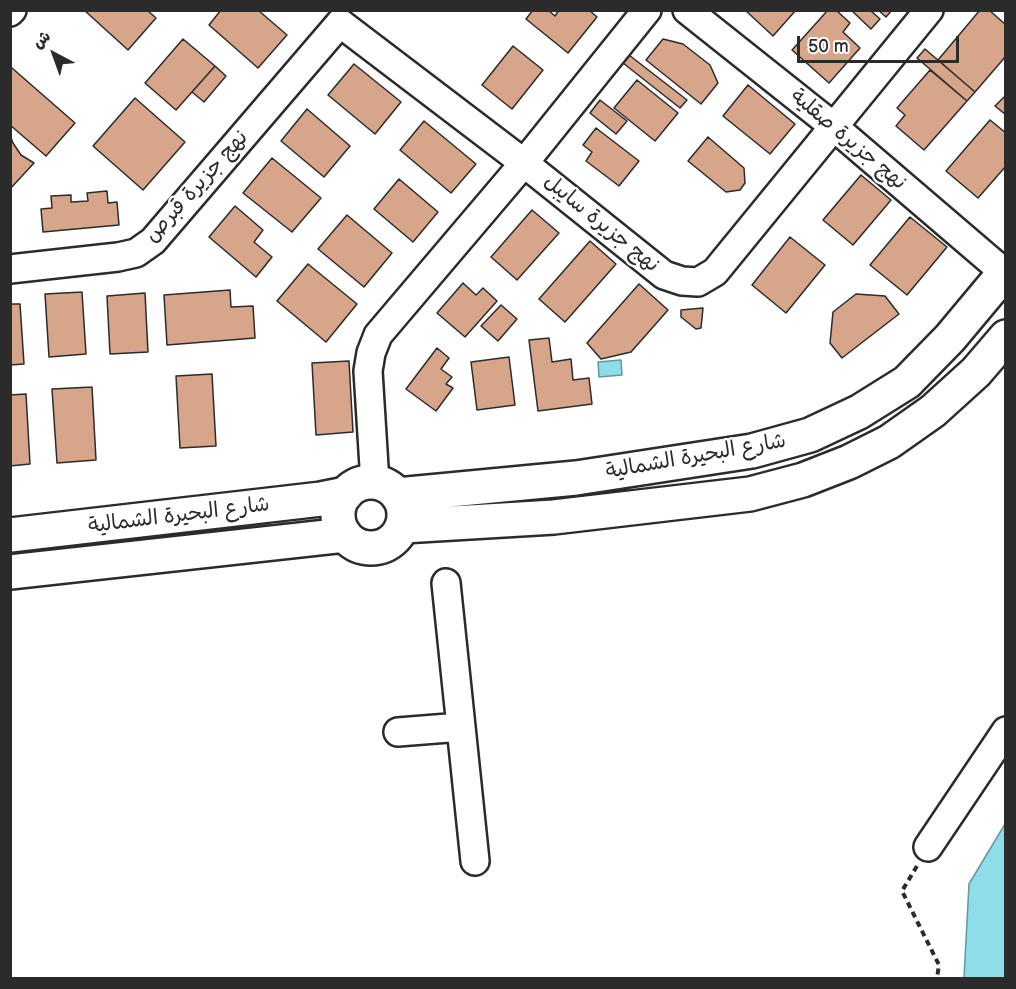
<!DOCTYPE html>
<html>
<head>
<meta charset="utf-8">
<style>
  body { margin:0 }
  #map { position:relative; width:1016px; height:989px; overflow:hidden; background:#fff; font-family:"Balsamiq Sans","Playpen Sans Arabic",sans-serif }
  canvas { display:block }
  .frame { position:absolute; inset:0; border:12px solid #2b2b2b; pointer-events:none }
  .north { position:absolute; left:24px; top:24px; width:60px; height:60px; -webkit-text-stroke:4px #fff; paint-order:stroke; rotate:319deg; font-size:16px; font-weight:700; line-height:24px; text-align:center; color:#2b2b2b }
  .north::after { content:''; display:block; margin:auto; width:21px; height:27px; background:#2b2b2b; clip-path:polygon(50% 0,100% 100%,50% 72%,0 100%) }
  .scale { position:absolute; left:797px; top:36px; width:162px; height:27px; box-sizing:border-box; border:3px solid #2b2b2b; border-top:0; padding-left:8px; font-size:18px; line-height:21px; white-space:nowrap; color:#2b2b2b; -webkit-text-stroke:4px #fff; paint-order:stroke }
</style>
</head>
<body>
<div id="map">
<canvas width="1016" height="989"></canvas>
<div class="frame"></div>
<div class="north">ش</div>
<div class="scale">50 m</div>
</div>
<script>
const ctx = document.querySelector('canvas').getContext('2d');
ctx.lineJoin = 'round';
function paint(path, color) { ctx.fillStyle = color; ctx.fill(path, 'evenodd'); }
const shape = rows => new Path2D(rows.map(r => 'M' + r).join(''));
function trace(path, color, width, dash) { ctx.strokeStyle = color; ctx.lineWidth = width; ctx.lineCap = dash ? 'butt' : 'round'; ctx.setLineDash(dash || []); ctx.stroke(path); }
function write(font, color, halo, rows, align = 'center') {
  ctx.font = font + ' "Balsamiq Sans","Playpen Sans Arabic",sans-serif'; ctx.lineWidth = 4.5; ctx.setLineDash([]); ctx.textBaseline = 'middle'; ctx.strokeStyle = halo; ctx.fillStyle = color; for (const [text, x, y, turn = 0] of rows) {
    ctx.save(); ctx.translate(x, y); ctx.rotate((+turn || 0) * Math.PI / 180); ctx.textAlign = isNaN(turn) ? turn : align; if (halo) ctx.strokeText(text, 0, 0); ctx.fillText(text, 0, 0); ctx.restore();
  }
}
const water = shape([
  [621,360,622,375,599,377,598,362,621,360],
  [1005,824,1005,978,964,978,969,884,1005,824]
]);
paint(water, '#8edeea');
trace(water, '#66969e', 1.5);
const building = shape([
  [84,10,147,10,156,18,128,50,84,10],
  [221,10,258,10,287,35,258,68,209,25,221,10],
  [533,10,548,10,555,16,559,10,589,10,597,17,568,53,526,19,533,10],
  [745,10,796,10,773,36,745,10],
  [828,10,836,10,850,23,843,32,860,48,829,83,792,50,828,10],
  [851,10,870,10,880,19,871,29,851,10],
  [878,10,892,10,886,17,878,10],
  [980,10,989,10,1006,25,1006,56,975,92,938,60,980,10],
  [183,39,215,66,176,110,145,83,183,39],
  [663,39,683,44,710,65,718,83,701,104,646,60,663,39],
  [513,46,543,70,512,109,482,85,513,46],
  [925,49,975,92,967,101,917,58,925,49],
  [629,55,687,100,680,108,623,63,629,55],
  [354,64,401,102,375,134,328,95,354,64],
  [215,66,226,76,204,102,192,92,215,66],
  [12,68,75,123,46,156,10,125,10,70,12,68],
  [930,70,967,101,924,150,896,126,905,115,897,108,930,70],
  [637,80,678,113,655,141,614,108,637,80],
  [748,85,795,124,770,154,723,116,748,85],
  [1006,95,1006,115,995,106,1006,95],
  [135,98,185,142,143,190,93,146,135,98],
  [600,100,627,121,616,134,590,113,600,100],
  [307,109,350,146,324,177,281,141,307,109],
  [990,120,1006,133,1006,166,978,198,946,171,990,120],
  [424,121,476,164,451,193,400,150,424,121],
  [596,128,639,161,619,186,586,161,592,152,583,145,596,128],
  [10,135,13,143,21,155,34,163,10,189,10,135],
  [708,137,744,168,745,183,740,190,726,192,688,161,708,137],
  [272,158,321,198,292,232,243,193,272,158],
  [861,175,891,200,853,245,823,220,861,175],
  [399,179,438,212,413,242,374,209,399,179],
  [107,191,108,203,117,202,119,225,43,232,41,209,52,208,51,196,71,195,71,202,88,201,87,193,107,191],
  [235,206,263,230,254,242,272,257,256,277,209,237,235,206],
  [532,210,559,233,517,280,491,257,532,210],
  [347,215,392,253,364,287,318,249,347,215],
  [910,217,947,247,907,295,870,265,910,217],
  [790,237,825,265,786,313,752,285,790,237],
  [590,241,616,264,565,322,539,299,590,241],
  [308,264,357,304,326,342,277,301,308,264],
  [463,283,476,295,483,288,497,301,465,337,437,313,463,283],
  [639,284,668,310,631,352,601,359,587,343,639,284],
  [230,290,231,307,253,306,255,338,167,345,164,295,230,290],
  [82,292,86,354,49,357,45,294,82,292],
  [145,293,148,352,110,354,107,296,145,293],
  [856,294,885,296,899,314,842,358,830,343,833,312,856,294],
  [10,304,20,304,24,364,10,365,10,304],
  [501,305,517,319,498,341,481,326,501,305],
  [703,308,701,328,696,329,681,317,681,310,703,308],
  [549,338,552,362,571,359,573,380,589,378,592,404,538,411,529,340,549,338],
  [437,348,449,358,441,369,452,377,446,384,453,388,436,411,406,389,437,348],
  [509,357,515,405,477,410,471,362,509,357],
  [349,361,353,432,316,435,312,363,349,361],
  [212,374,216,446,180,448,176,376,212,374],
  [92,387,96,460,57,463,52,389,92,387],
  [26,394,30,464,10,466,10,395,26,394]
]);
paint(building, '#d7a58a');
trace(building, '#2b2b2b', 1.5);
const minor = shape([
  [687,10,833,126,1006,274],
  [10,12,12,10],
  [340,23,524,163,664,275,682,281,698,282,715,272,929,10],
  [10,269,118,257,136,253,153,241,340,23],
  [375,483,368,371,371,353,378,335,524,163,647,10],
  [446,583,475,861],
  [398,732,461,727],
  [928,847,1006,731]
]);
const major = shape([
  '338 515a33 33 0 1 1 66 0a33 33 0 1 1-66 0Z',
  [397,495,576,478,752,451,810,435,859,412,907,382,950,338,1006,271],
  [403,526,554,517,750,494,803,480,849,462,889,442,933,411,976,372,1006,337],
  [10,535,321,499,346,494],
  [10,572,345,535]
]);
trace(minor, '#2b2b2b', 32);
trace(major, '#2b2b2b', 38);
trace(shape([
  [917,866,902,891,939,965,937,978]
]), '#2b2b2b', 4, [6, 4.5]);
trace(minor, '#fff', 27);
trace(major, '#fff', 33);
write('21px', '#2b2b2b', '#fff', [
  ["نهج جزيرة صقلية",848,140,40],
  ["نهج جزيرة قبرص",197,187,-48],
  ["نهج جزيرة سايبل",601,224,39],
  ["شارع البحيرة الشمالية",696,457,-10],
  ["شارع البحيرة الشمالية",179,516,-7]
]);
</script>
</body>
</html>
